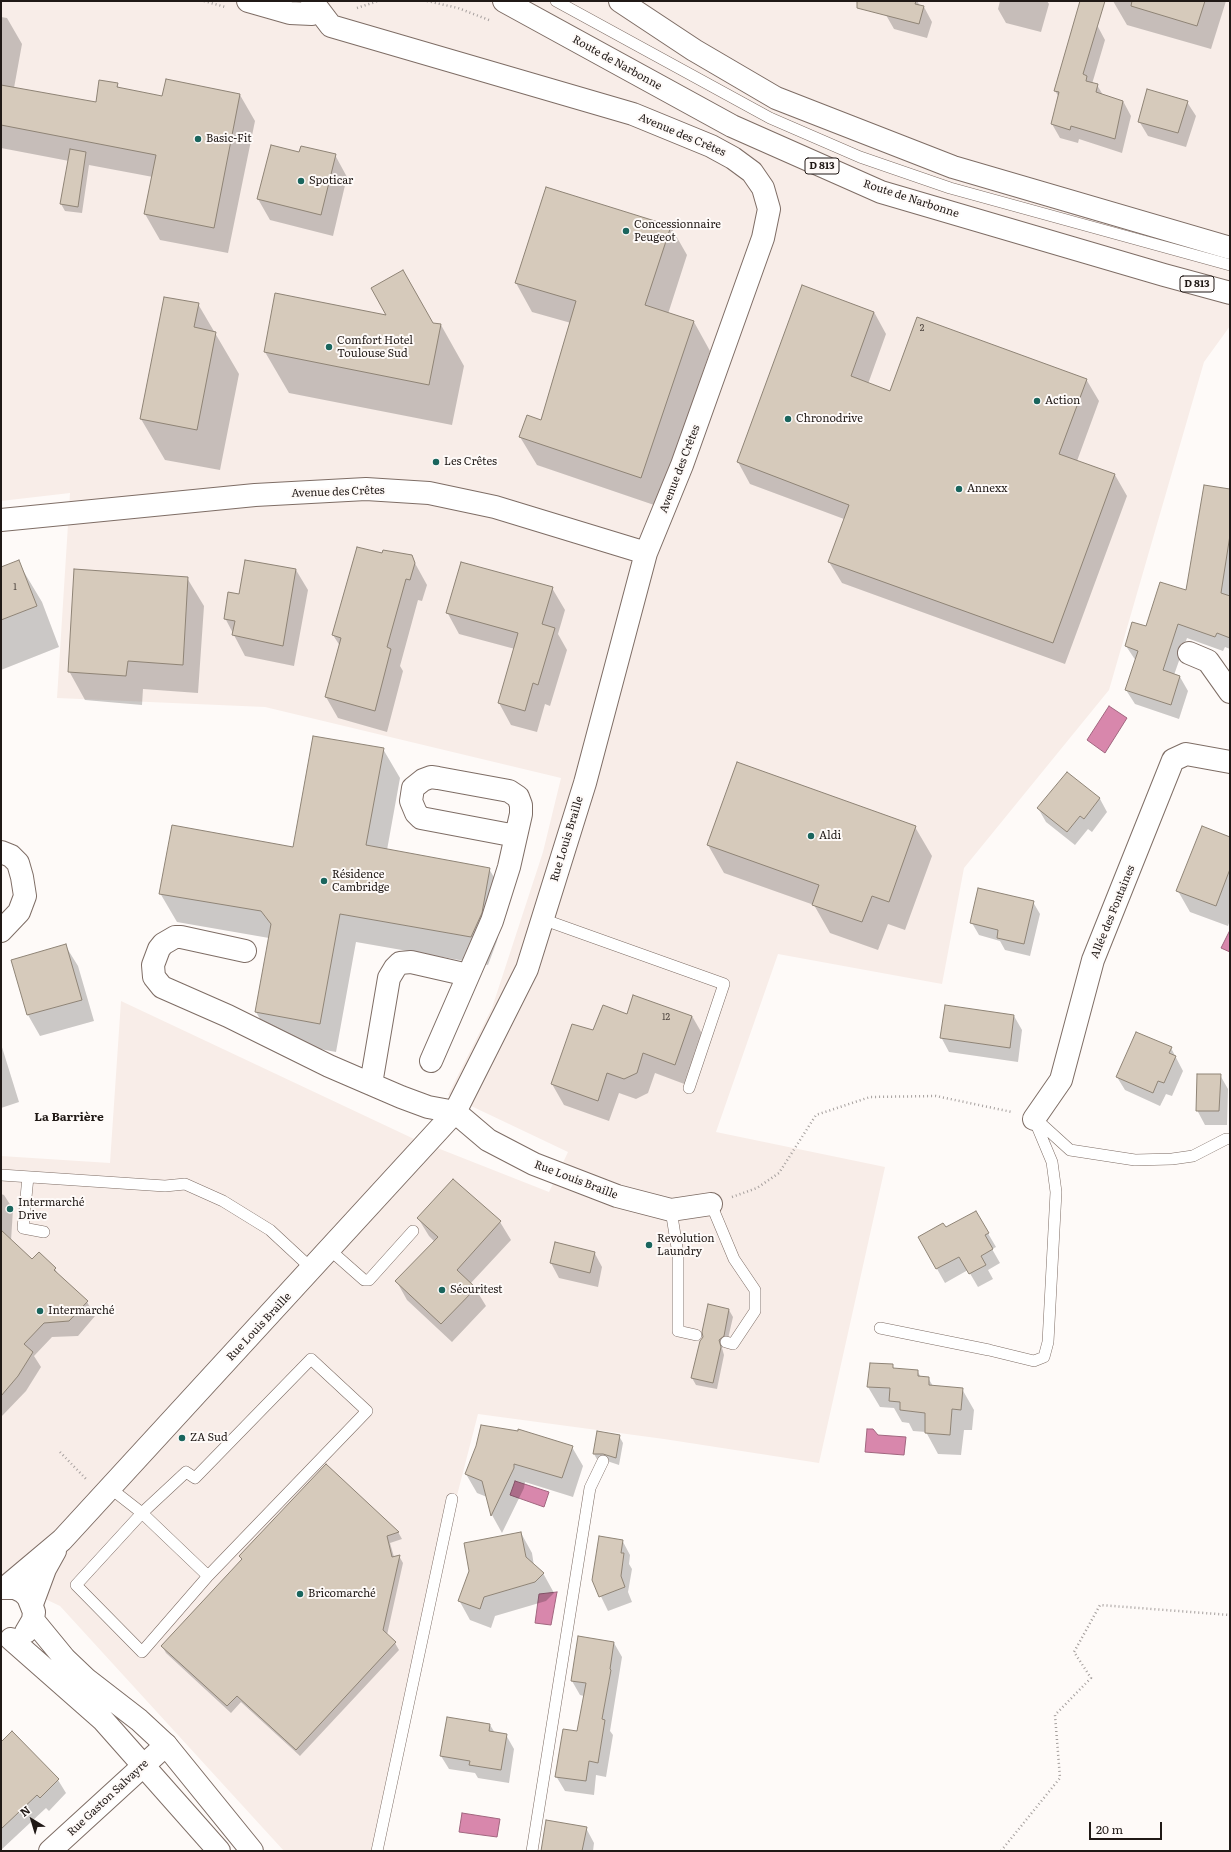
<!DOCTYPE html>
<html>
<head>
<meta charset="utf-8">
<style>
  body { margin:0 }
  #map { position:relative; width:1231px; height:1852px; overflow:hidden; background:#fefaf8; font-family:Literata,serif }
  canvas { display:block }
  .frame { position:absolute; inset:0; border:2px solid #201916; pointer-events:none }
  .north { position:absolute; left:12px; top:1800px; width:40px; height:40px; -webkit-text-stroke:3px #fefaf8; paint-order:stroke; rotate:322deg; font-size:11px; font-weight:700; line-height:16px; text-align:center; color:#201916 }
  .north::after { content:''; display:block; margin:auto; width:14px; height:18px; background:#201916; clip-path:polygon(50% 0,100% 100%,50% 72%,0 100%) }
  .scale { position:absolute; left:1089px; top:1822px; width:73px; height:18px; box-sizing:border-box; border:2px solid #201916; border-top:0; padding-left:5px; font-size:12px; line-height:14px; white-space:nowrap; color:#201916; -webkit-text-stroke:3px #fefaf8; paint-order:stroke }
</style>
</head>
<body>
<div id="map">
<canvas width="1231" height="1852"></canvas>
<div class="frame"></div>
<div class="north">N</div>
<div class="scale">20 m</div>
</div>
<script>
const ctx = document.querySelector('canvas').getContext('2d');
ctx.lineJoin = 'round';
function paint(path, color) { ctx.fillStyle = color; ctx.fill(path, 'evenodd'); }
const shape = rows => new Path2D(rows.map(r => 'M' + r).join(''));
function trace(path, color, width, dash) { ctx.strokeStyle = color; ctx.lineWidth = width; ctx.lineCap = dash ? 'butt' : 'round'; ctx.setLineDash(dash || []); ctx.stroke(path); }
function write(font, color, halo, rows, align = 'center') {
  ctx.font = font + ' Literata,serif'; ctx.lineWidth = 4; ctx.setLineDash([]); ctx.textBaseline = 'middle'; ctx.strokeStyle = halo; ctx.fillStyle = color; for (const [text, x, y, turn = 0] of rows) {
    ctx.save(); ctx.translate(x, y); ctx.rotate((+turn || 0) * Math.PI / 180); ctx.textAlign = isNaN(turn) ? turn : align; if (halo) ctx.strokeText(text, 0, 0); ctx.fillText(text, 0, 0); ctx.restore();
  }
}
paint(shape([
  [1,1,1230,1,1230,326,1204,362,1109,690,964,868,942,984,778,954,716,1132,885,1167,819,1463,664,1439,478,1414,437,1573,377,1851,284,1851,60,1606,1,1578,1,1156,110,1163,121,1001,412,1138,549,1192,568,1152,448,1095,492,1008,543,852,561,778,265,707,57,698,70,493,1,501]
]), '#f8ede8');
const water = shape([
  [1109,706,1127,718,1105,753,1087,740,1109,706],
  [1230,930,1230,952,1221,948,1230,930],
  [867,1429,873,1429,878,1435,906,1437,904,1455,865,1452,867,1429],
  [515,1481,549,1492,544,1507,510,1495,515,1481],
  [557,1592,551,1625,535,1623,539,1594,557,1592],
  [462,1813,500,1819,497,1837,459,1832,462,1813]
]);
paint(water, '#d887ac');
trace(water, '#a1667f', 1);
paint(shape([
  [889,1,917,1,920,6,924,7,932,22,927,38,894,29,886,15],
  [1000,1,1047,1,1049,4,1041,32,1006,23,998,9],
  [1113,1,1226,1,1211,49,1127,25],
  [1,17,7,18,22,44,14,88,96,103,117,84,119,88,163,97,240,95,255,121,228,253,160,240,145,214,153,177,89,165,82,213,65,211,61,204,69,161,1,148],
  [1097,25,1105,40,1092,84,1097,85,1103,95,1123,101,1131,116,1122,153,1079,139,1078,143,1060,138,1052,124,1059,97,1055,91],
  [1187,102,1196,116,1186,147,1148,136,1139,121],
  [300,153,335,155,347,177,333,236,270,220,258,199],
  [671,227,687,255,668,314,694,322,710,351,657,506,537,465,520,437,541,421,571,323,532,312,516,283],
  [198,304,239,374,220,470,165,460,141,419],
  [874,312,886,334,868,384,891,392,1086,379,1099,401,1077,461,1115,475,1127,496,1065,664,842,583,829,562,844,519,750,484,738,462],
  [388,316,441,325,464,366,452,425,289,393,265,352],
  [1230,490,1230,649,1225,647,1223,651,1187,638,1174,675,1180,677,1188,691,1179,719,1135,704,1126,690,1136,661,1126,646,1187,591],
  [383,555,411,556,427,585,422,601,418,600,400,666,403,671,387,732,338,718,326,697,340,646,333,635],
  [18,562,42,602,59,647,1,670,1,568],
  [296,570,308,590,294,666,245,656,225,618],
  [187,578,204,606,198,693,143,689,142,705,85,700,69,671],
  [552,588,565,610,558,634,567,650,550,706,545,704,537,732,511,725,499,703,515,649,459,634,447,612],
  [383,749,400,778,387,850,489,869,506,897,497,941,488,965,356,942,336,1052,272,1040,256,1012,269,938,177,922,160,893,294,848],
  [1067,773,1100,799,1107,812,1092,832,1088,829,1075,845,1046,822,1038,808],
  [915,827,932,856,905,930,888,924,878,950,830,933,814,905,724,873,708,845],
  [1230,838,1230,920,1228,926,1190,912,1178,891],
  [1033,902,1040,914,1030,956,1005,950,1000,941,979,935,972,923],
  [65,945,78,966,94,1021,40,1036,28,1015,12,960],
  [627,1015,692,1016,704,1037,687,1085,655,1073,648,1093,636,1099,619,1093,609,1121,564,1105,552,1084,594,1032],
  [1014,1016,1022,1030,1018,1062,949,1052,941,1037],
  [1,1044,19,1102,1,1108],
  [1171,1048,1183,1071,1172,1096,1166,1094,1160,1106,1125,1090,1117,1077],
  [1220,1075,1228,1089,1227,1125,1205,1125,1197,1110],
  [453,1180,500,1222,511,1240,470,1284,475,1288,486,1306,452,1342,407,1300,397,1282,435,1242,429,1236,418,1218],
  [1,1194,4,1195,13,1209,11,1241,32,1261,55,1269,59,1276,87,1302,95,1316,78,1336,52,1337,34,1356,41,1367,26,1391,1,1417],
  [976,1213,996,1247,992,1249,1000,1263,988,1270,993,1279,978,1287,968,1270,945,1283,919,1237,945,1228],
  [594,1252,602,1267,598,1287,559,1278,551,1263],
  [729,1310,733,1317,727,1343,722,1348,724,1355,717,1389,696,1385,692,1378],
  [892,1365,894,1369,917,1371,921,1377,928,1378,933,1386,962,1389,974,1410,972,1430,964,1430,961,1455,938,1454,926,1432,913,1431,909,1423,902,1422,894,1408,880,1407,868,1387],
  [598,1432,619,1436,623,1443,619,1465,607,1461,598,1461,594,1454],
  [572,1447,583,1466,573,1497,525,1482,524,1488,502,1533,492,1515,487,1497,477,1493,466,1474],
  [326,1466,398,1532,402,1539,390,1543,394,1557,399,1556,403,1563,387,1635,395,1643,399,1650,300,1756,241,1702,231,1713,166,1653,162,1646,242,1560,240,1557],
  [521,1533,532,1553,534,1566,543,1573,554,1593,546,1601,495,1616,491,1628,470,1620,459,1600],
  [622,1540,630,1555,629,1564,632,1569,628,1592,632,1602,608,1611,593,1580],
  [614,1643,622,1657,610,1731,613,1735,606,1777,596,1775,594,1795,565,1791,556,1776,578,1732,584,1696,580,1695,572,1681],
  [490,1725,495,1733,506,1735,514,1749,509,1783,478,1778,475,1773,449,1769,441,1756],
  [12,1733,58,1780,66,1793,49,1811,46,1808,1,1850,1,1743],
  [586,1828,594,1843,593,1851,542,1851]
]), '#0003');
const building = shape([
  [857,1,916,1,915,4,924,6,919,24,857,8,857,1],
  [1080,1,1105,1,1083,74,1087,76,1086,81,1098,84,1096,92,1123,101,1115,139,1071,126,1070,130,1051,124,1059,92,1054,91,1080,1],
  [1132,1,1205,1,1197,26,1131,6,1132,1],
  [166,79,240,94,214,228,144,214,156,155,1,125,1,85,96,102,99,80,118,83,117,87,162,96,166,79],
  [1147,89,1188,101,1178,133,1138,122,1147,89],
  [271,145,299,152,301,146,336,154,321,215,257,199,271,145],
  [70,149,86,152,78,207,60,204,70,149],
  [546,187,671,226,645,305,694,321,641,478,519,437,527,415,541,420,576,301,515,283,546,187],
  [403,270,433,323,441,324,429,385,264,352,275,293,386,315,371,288,403,270],
  [802,285,874,312,851,376,890,391,917,317,1087,379,1059,454,1115,474,1053,643,828,562,849,505,737,462,802,285],
  [164,297,199,303,194,327,216,332,197,430,140,419,164,297],
  [1204,485,1230,489,1230,535,1221,593,1230,596,1230,638,1217,633,1215,637,1178,624,1163,670,1180,676,1171,705,1125,690,1138,651,1125,646,1132,622,1146,626,1160,582,1186,590,1204,485],
  [357,547,382,553,383,550,412,555,415,563,410,580,406,579,387,647,391,649,375,711,325,697,341,638,332,635,357,547],
  [19,560,37,606,1,620,1,567,19,560],
  [245,560,296,569,283,646,232,635,235,621,224,619,228,592,239,594,245,560],
  [461,562,553,587,542,624,555,628,538,685,533,683,525,711,498,703,518,633,446,613,461,562],
  [74,569,188,577,183,665,128,661,126,676,68,672,74,569],
  [313,736,384,748,366,845,490,868,482,913,471,937,340,914,320,1024,255,1012,271,924,261,911,159,894,172,825,293,847,313,736],
  [737,762,916,826,889,902,872,896,862,922,812,905,819,885,707,845,737,762],
  [1067,772,1100,798,1084,819,1080,816,1067,832,1037,808,1067,772],
  [1202,826,1230,837,1230,869,1216,906,1176,891,1202,826],
  [978,888,1034,901,1024,944,997,938,998,930,970,923,978,888],
  [66,944,82,1000,27,1015,11,960,66,944],
  [633,995,692,1016,675,1065,643,1053,637,1073,624,1079,607,1073,598,1101,551,1084,572,1024,593,1030,603,1005,627,1014,633,995],
  [945,1005,1014,1015,1010,1048,940,1038,945,1005],
  [1136,1032,1172,1047,1169,1053,1176,1056,1164,1083,1158,1081,1153,1093,1116,1077,1136,1032],
  [1197,1074,1221,1074,1219,1111,1196,1111,1197,1074],
  [453,1179,501,1221,457,1270,476,1288,441,1324,395,1281,438,1237,417,1218,453,1179],
  [976,1211,989,1233,985,1235,993,1249,981,1256,986,1265,969,1274,959,1257,936,1269,918,1237,943,1223,946,1227,976,1211],
  [1,1230,32,1259,39,1252,56,1268,54,1270,88,1301,69,1321,44,1323,24,1344,33,1352,18,1376,1,1396,1,1230],
  [555,1242,595,1252,590,1273,550,1263,555,1242],
  [708,1304,729,1309,724,1336,719,1340,721,1347,713,1383,691,1378,700,1341,703,1337,702,1332,708,1304],
  [870,1363,893,1364,893,1368,918,1370,918,1376,929,1377,929,1385,963,1388,961,1410,952,1409,950,1435,925,1433,925,1413,900,1410,900,1402,889,1401,890,1388,867,1387,870,1363],
  [481,1425,518,1431,518,1429,573,1446,562,1478,514,1464,514,1468,491,1516,482,1481,465,1474,476,1446,481,1425],
  [597,1431,620,1435,616,1458,603,1454,593,1454,597,1431],
  [326,1464,399,1532,387,1536,392,1557,400,1555,383,1630,396,1642,296,1750,237,1696,227,1706,161,1646,242,1559,239,1556,326,1464],
  [521,1532,526,1557,544,1573,535,1582,484,1597,480,1609,458,1601,469,1571,464,1543,521,1532],
  [599,1536,623,1540,621,1553,624,1553,621,1576,625,1587,599,1597,592,1580,599,1536],
  [578,1636,614,1642,610,1669,611,1670,602,1719,605,1720,598,1763,589,1761,586,1781,555,1777,563,1729,577,1731,586,1683,571,1681,578,1636],
  [447,1717,490,1724,489,1731,507,1734,501,1770,469,1765,470,1761,440,1756,447,1717],
  [12,1731,59,1779,40,1798,37,1795,1,1829,1,1742,12,1731],
  [546,1820,587,1827,582,1851,541,1851,546,1820]
]);
paint(building, '#d6cabb');
trace(building, '#8f8476', 1);
const service = shape([
  [556,1,770,118,860,157,950,188,1230,265],
  [542,919,724,984,689,1088],
  [1037,1120,1070,1150,1135,1160,1172,1159,1193,1156,1226,1139,1230,1139],
  [1,1175,165,1186,185,1184,223,1201,270,1230,312,1269],
  [28,1177,23,1228,44,1232],
  [711,1204,734,1259,755,1290,755,1311,733,1344,726,1342],
  [671,1210,678,1254,678,1331,696,1335],
  [330,1250,364,1280,369,1280,413,1231],
  [880,1328,989,1350,1034,1361,1044,1357,1048,1342,1056,1192,1052,1162,1034,1119],
  [311,1359,367,1411,208,1576,142,1652,76,1585,142,1513,186,1472,195,1478,311,1359],
  [110,1488,142,1513,208,1576],
  [377,1851,452,1499],
  [532,1851,590,1488,603,1461]
]);
const minor = shape([
  [248,1,290,13,312,14,319,11],
  [1,520,255,495,366,489,429,493,495,507,646,553],
  [1189,653,1208,661,1230,692],
  [1,852,11,856,18,863,22,877,25,896,19,912,1,931],
  [245,951,181,937,175,937,163,944,159,949,153,965,154,977,162,987,228,1016,329,1066,401,1097,428,1107,455,1112,488,1140,534,1164,617,1196,671,1210,711,1204],
  [431,1061,492,921,509,867,521,814,521,805,518,797,509,791,438,778,431,777,423,780,413,788,411,801,416,813,421,818,516,836],
  [371,1084,389,978,395,968,400,963,411,962,468,975],
  [1034,1119,1061,1080,1093,960,1173,760,1186,754,1230,762],
  [6,1587,62,1540,455,1112,527,969,585,783,646,553,682,465,763,238,769,209,763,188,752,172,733,158,711,146,633,114,331,26,312,1],
  [32,1604,45,1569,55,1551],
  [50,1851,166,1745]
]);
const tertiary = shape([
  [1,1588,15,1588,23,1592,28,1597,34,1612,33,1620,26,1632],
  [33,1620,65,1659,86,1679,139,1720,166,1745,252,1851],
  [11,1639,103,1720,219,1851]
]);
const primary = shape([
  [504,1,732,126,881,192,1164,275,1230,293],
  [620,1,694,50,776,98,953,167,1230,248]
]);
trace(service, '#7e6d65', 12);
trace(minor, '#7e6d65', 24);
trace(tertiary, '#7e6d65', 24);
trace(primary, '#7e6d65', 24);
trace(shape([
  [204,1,225,7],
  [427,1,458,8,489,20],
  [357,8,378,1],
  [732,1197,757,1188,779,1173,816,1115,870,1097,936,1096,1012,1112],
  [60,1452,87,1480],
  [1001,1851,1060,1778,1055,1715,1091,1678,1074,1652,1100,1605,1230,1615]
]), '#a59f9d', 2.5, [1, 3]);
trace(service, '#fff', 11);
trace(minor, '#fff', 22);
trace(tertiary, '#fff', 22);
trace(primary, '#fff', 22);
for (const [x, y, r, color] of [
  [198,139,4,"#1a655d"],
  [301,181,4,"#1a655d"],
  [626,231,4,"#1a655d"],
  [329,347,4,"#1a655d"],
  [1037,401,4,"#1a655d"],
  [788,419,4,"#1a655d"],
  [436,462,4,"#1a655d"],
  [959,489,4,"#1a655d"],
  [811,836,4,"#1a655d"],
  [324,881,4,"#1a655d"],
  [10,1209,4,"#1a655d"],
  [649,1245,4,"#1a655d"],
  [442,1290,4,"#1a655d"],
  [40,1311,4,"#1a655d"],
  [182,1438,4,"#1a655d"],
  [300,1594,4,"#1a655d"]
]) { const dot = new Path2D(); dot.arc(x, y, r, 0, 2 * Math.PI); ctx.fillStyle = color; ctx.fill(dot); trace(dot, '#fefaf8', 1.5); }
write('9px', '#4e453f', null, [
  ["2",922,328],
  ["1",15,587],
  ["12",666,1017]
]);
for (const [x, y, w] of [
  [822,166,34],
  [1197,284,34]
]) { const box = new Path2D(); box.roundRect(x - w / 2, y - 8, w, 16, 3); ctx.fillStyle = '#fefaf8'; ctx.fill(box); trace(box, '#201916', 1); }
write('bold 10px', '#201916', null, [
  ["D 813",822,166],
  ["D 813",1197,284]
]);
write('11px', '#201916', '#fefaf8', [
  ["Route de Narbonne",617,63,29],
  ["Avenue des Crêtes",682,135,23],
  ["Route de Narbonne",911,199,18],
  ["Avenue des Crêtes",680,469,-69],
  ["Avenue des Crêtes",338,492,-2],
  ["Rue Louis Braille",567,839,-73],
  ["Allée des Fontaines",1113,912,-68],
  ["Rue Louis Braille",576,1180,21],
  ["Rue Louis Braille",259,1327,-47],
  ["Rue Gaston Salvayre",108,1798,-43]
]);
write('11px', '#201916', '#fefaf8', [
  ["Basic-Fit",206,139],
  ["Spoticar",309,181],
  ["Concessionnaire",634,225],
  ["Peugeot",634,238],
  ["Comfort Hotel",337,341],
  ["Toulouse Sud",337,354],
  ["Action",1045,401],
  ["Chronodrive",796,419],
  ["Les Crêtes",444,462],
  ["Annexx",967,489],
  ["Aldi",819,836],
  ["Résidence",332,875],
  ["Cambridge",332,888],
  ["Intermarché",18,1203],
  ["Drive",18,1216],
  ["Revolution",657,1239],
  ["Laundry",657,1252],
  ["Sécuritest",450,1290],
  ["Intermarché",48,1311],
  ["ZA Sud",190,1438],
  ["Bricomarché",308,1594]
], 'left');
write('bold 12px', '#201916', '#fefaf8', [
  ["La Barrière",69,1117]
]);
</script>
</body>
</html>
